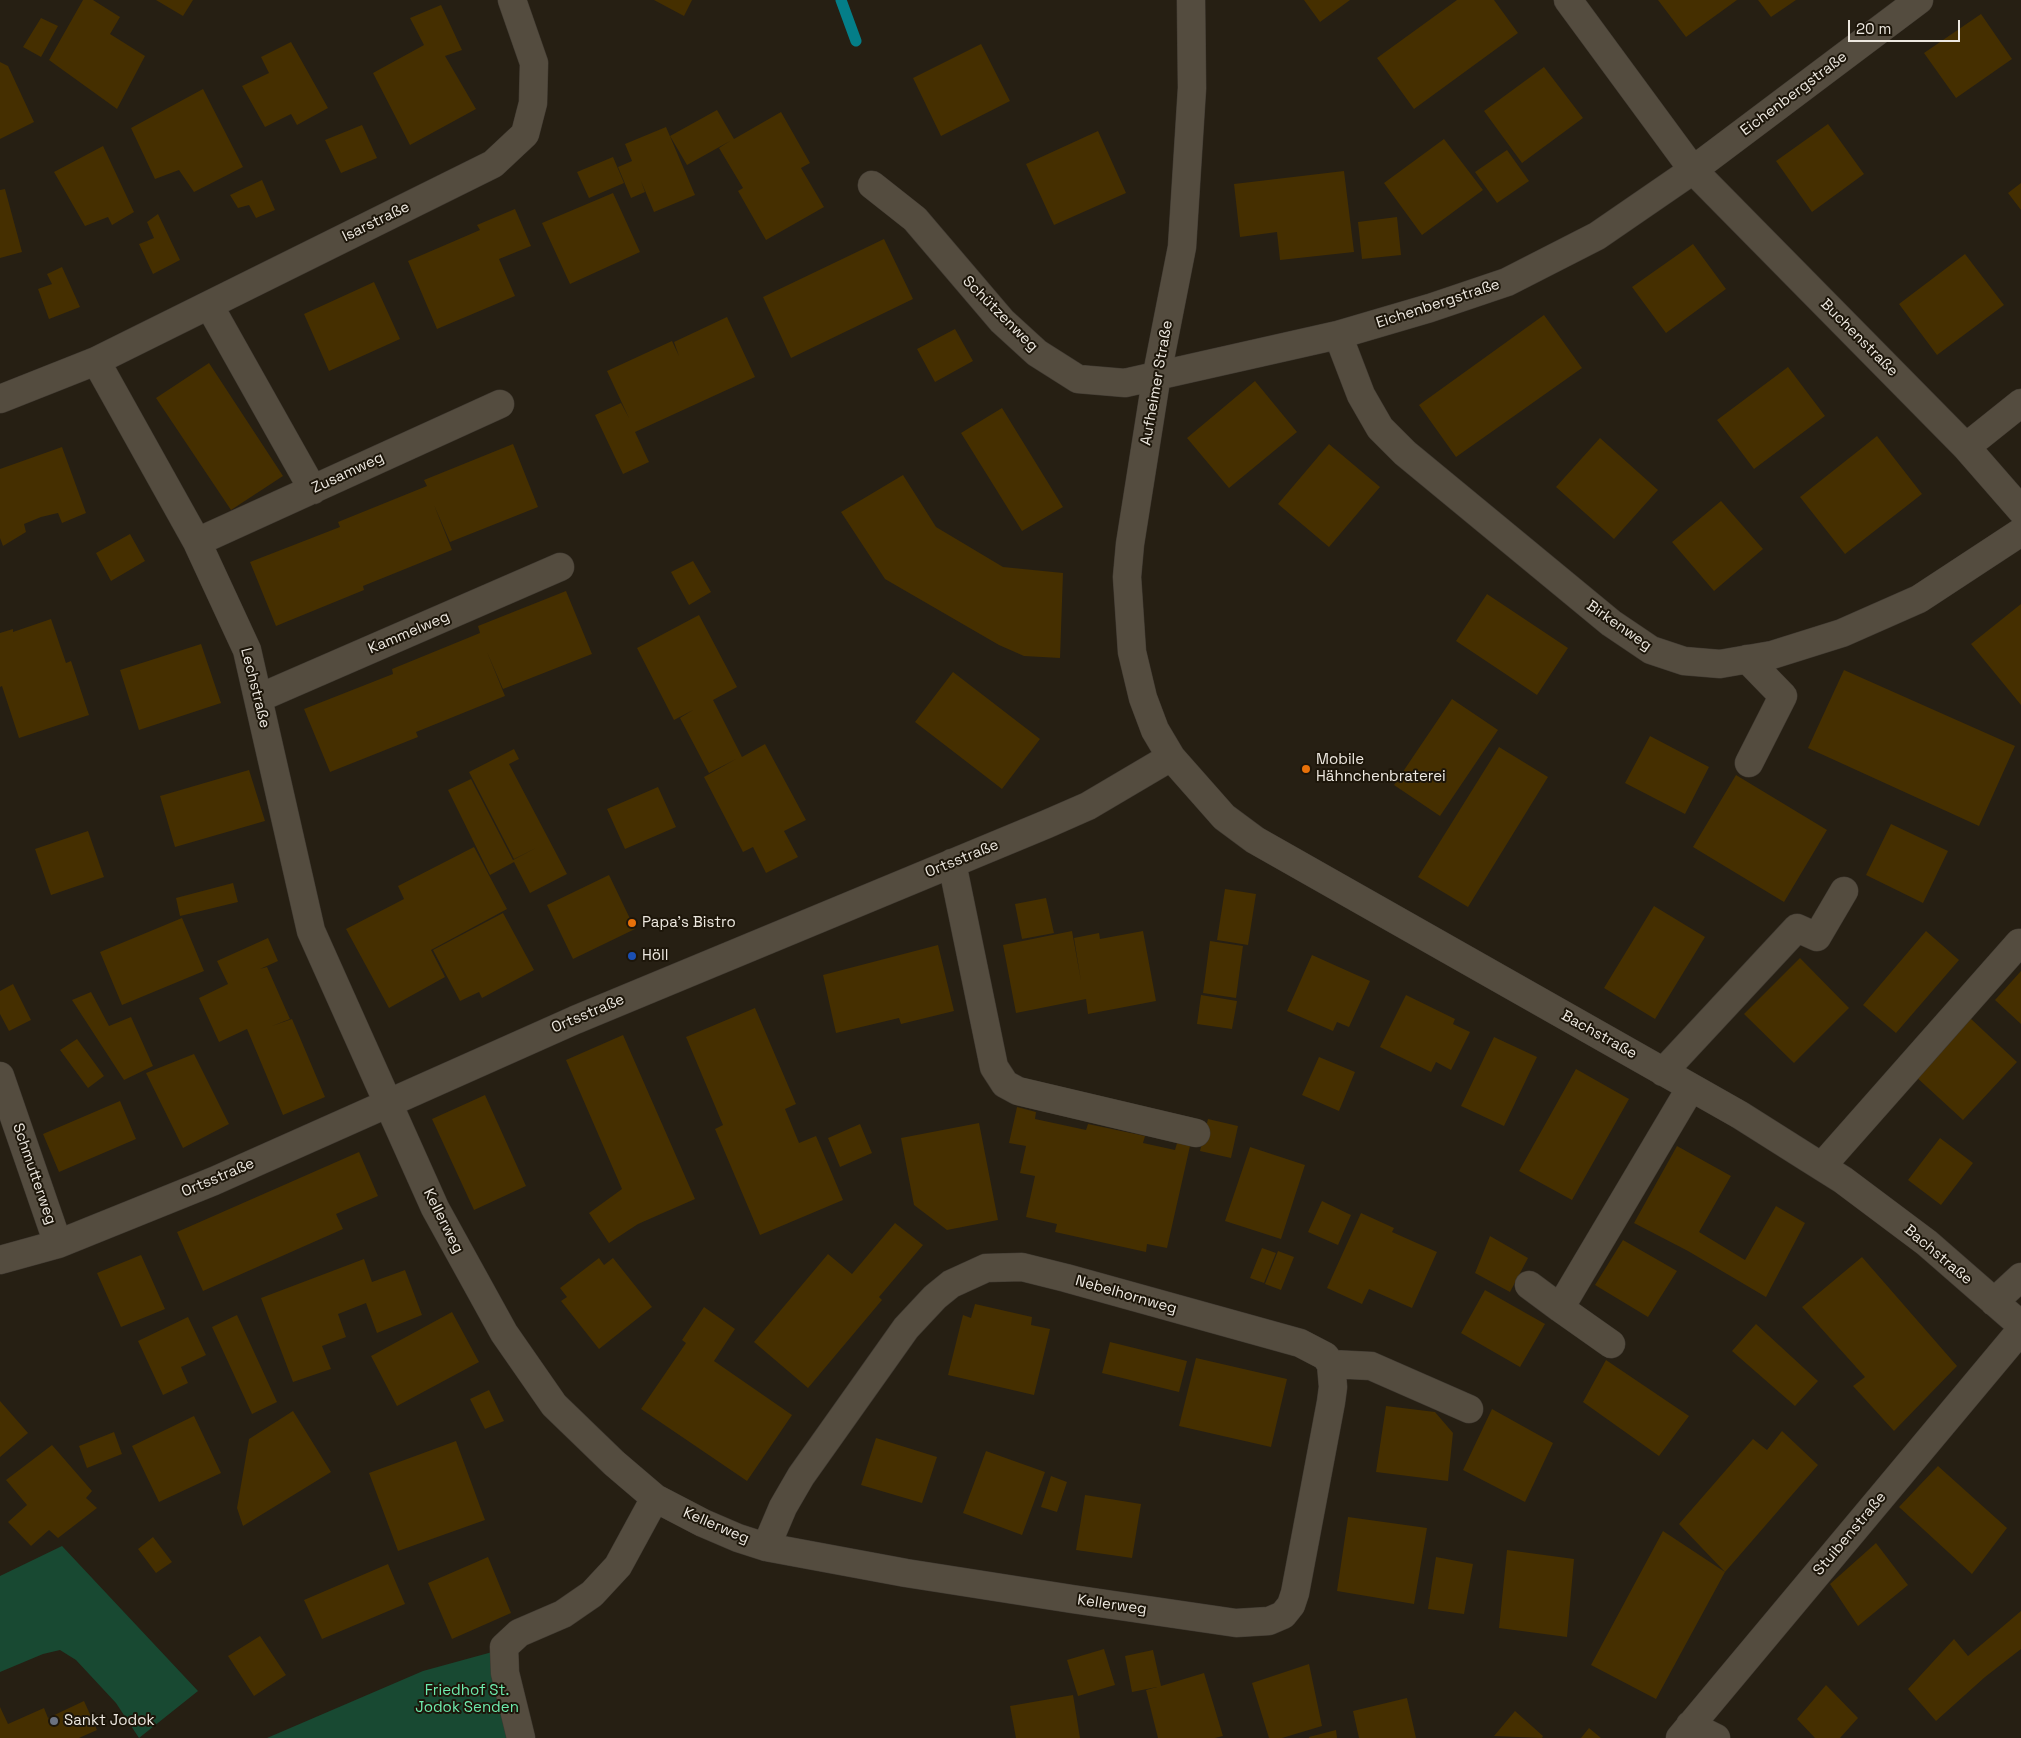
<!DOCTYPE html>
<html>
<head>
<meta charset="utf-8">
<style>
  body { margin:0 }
  #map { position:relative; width:2021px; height:1738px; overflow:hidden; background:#261f13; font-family:"Space Grotesk",sans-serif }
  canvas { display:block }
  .scale { position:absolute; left:1848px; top:20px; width:112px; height:22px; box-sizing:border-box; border:2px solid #ede8e0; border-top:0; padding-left:6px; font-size:15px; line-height:18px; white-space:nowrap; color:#ede8e0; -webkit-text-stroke:4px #1d160a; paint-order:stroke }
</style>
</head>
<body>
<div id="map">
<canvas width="2021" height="1738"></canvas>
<div class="scale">20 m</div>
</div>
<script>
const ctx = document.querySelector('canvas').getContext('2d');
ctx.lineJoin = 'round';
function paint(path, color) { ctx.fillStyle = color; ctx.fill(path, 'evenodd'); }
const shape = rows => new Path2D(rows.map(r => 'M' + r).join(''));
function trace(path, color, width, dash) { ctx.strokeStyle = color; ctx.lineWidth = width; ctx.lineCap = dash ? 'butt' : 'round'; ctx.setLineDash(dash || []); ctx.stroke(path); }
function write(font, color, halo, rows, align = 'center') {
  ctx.font = font + ' "Space Grotesk",sans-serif'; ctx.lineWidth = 4; ctx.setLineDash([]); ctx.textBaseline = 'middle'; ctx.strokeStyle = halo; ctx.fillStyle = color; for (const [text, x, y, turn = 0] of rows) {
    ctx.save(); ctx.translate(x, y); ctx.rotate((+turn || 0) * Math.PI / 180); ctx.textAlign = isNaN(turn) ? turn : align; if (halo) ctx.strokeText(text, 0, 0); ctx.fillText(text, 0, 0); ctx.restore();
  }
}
paint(shape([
  [62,1546,198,1691,139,1738,116,1703,76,1660,60,1650,43,1654,0,1672,0,1576],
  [496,1651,516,1738,267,1738,423,1671]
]), '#184932');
trace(shape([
  [841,0,856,41]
]), '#047e88', 11);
paint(shape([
  [83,0,93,0,120,17,110,34,145,56,117,109,49,60],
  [156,0,193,0,183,16],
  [654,0,692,0,684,16],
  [1304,0,1350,0,1320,22],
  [1457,0,1494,0,1518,33,1414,109,1377,58],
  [1658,0,1737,0,1686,37],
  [1758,0,1796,0,1771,17],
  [441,5,462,50,445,56,476,109,410,145,373,73,424,45,410,18],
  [1981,14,2012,59,1956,98,1924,53],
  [41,18,58,26,41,57,23,47],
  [291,42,328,108,297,125,291,114,265,127,242,86,269,73,261,57],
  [981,44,1010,101,941,136,913,78],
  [0,62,8,66,34,122,0,139],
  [1544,67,1583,118,1522,163,1484,111],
  [203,89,243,167,194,192,179,170,155,179,131,128],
  [717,110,734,139,781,112,810,163,801,168,824,207,766,240,738,191,743,188,719,148,730,141,687,165,670,136],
  [1828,124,1864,174,1812,212,1776,161],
  [362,125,377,158,341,173,325,140],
  [666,127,695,195,654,212,641,181,645,192,631,198,618,167,632,161,625,144],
  [1098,131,1126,193,1054,225,1026,164],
  [1444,139,1483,190,1422,235,1384,183],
  [103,146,134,212,112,225,108,217,85,226,54,172],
  [1507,150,1529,181,1497,203,1475,172],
  [613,157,624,183,589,198,577,172],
  [1344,171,1354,252,1280,260,1277,232,1240,237,1234,184],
  [262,180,275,210,256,218,249,205,238,208,230,195],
  [2021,183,2021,210,2008,193],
  [5,189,22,252,0,258,0,190],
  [613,193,640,252,570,284,542,223],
  [515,209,531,246,499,259,515,296,437,329,408,261,480,230,477,225],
  [158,214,180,260,153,274,139,244,154,238,147,222],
  [1397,217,1401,255,1362,259,1358,222],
  [884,239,913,299,791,358,763,297],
  [1693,244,1726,289,1666,333,1632,287],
  [1965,254,2004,305,1937,355,1899,304],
  [62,267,80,307,49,319,38,289,52,284,47,274],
  [374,282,400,339,329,371,304,314],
  [1544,315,1582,368,1456,457,1419,405],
  [727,317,755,377,635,432,649,462,623,474,595,415,621,403,629,418,607,371,672,341,679,356,674,342],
  [955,329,973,361,935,382,917,349],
  [209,363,283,476,231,510,156,398],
  [1788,367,1825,416,1754,469,1717,420],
  [1255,381,1297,432,1229,488,1187,438],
  [1002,408,1063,507,1022,531,961,433],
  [1877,436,1922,494,1845,554,1800,497],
  [1600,438,1658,490,1614,539,1556,487],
  [513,444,538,507,450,542,434,505,452,550,363,586,364,590,276,626,250,562,340,527,338,522,427,486,424,480],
  [1329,444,1380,487,1329,547,1278,504],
  [62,447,86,513,62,523,58,513,41,517,24,524,26,532,3,546,0,538,0,469],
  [903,475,936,527,1003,567,1063,573,1060,658,1024,656,999,645,885,579,841,512],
  [1721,501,1763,549,1714,591,1672,542],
  [130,534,145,561,111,581,96,553],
  [693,561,711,592,689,605,671,572],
  [566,591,592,654,503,689,487,652,505,696,416,732,418,737,330,772,304,709,393,674,392,669,480,633,478,626],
  [1487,594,1568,648,1537,695,1456,641],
  [2021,604,2021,705,1971,644],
  [699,615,737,687,713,700,742,757,765,744,806,820,784,831,798,857,766,873,753,847,743,852,704,777,736,759,709,773,680,718,693,710,674,720,637,648],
  [51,619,66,663,71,661,89,715,19,738,2,686,0,687,0,633,13,629,13,632],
  [201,644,221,703,139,730,120,670],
  [1844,670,2015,746,1979,826,1808,748],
  [953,672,1040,739,1002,789,915,722],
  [1452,699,1498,730,1440,816,1394,785],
  [1650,736,1709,767,1685,814,1625,783],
  [1499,747,1548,777,1468,907,1418,877],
  [514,749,519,759,509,764,567,874,530,893,514,862,490,875,448,790,471,779,513,860,536,848,514,859,469,772],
  [249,770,265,821,175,847,160,796],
  [1736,775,1827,830,1784,902,1693,847],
  [658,787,676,827,625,849,607,809],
  [1891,824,1948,851,1923,903,1866,875],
  [88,831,104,877,51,895,35,849],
  [474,847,507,909,431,950,445,977,389,1008,346,929,404,899,398,886],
  [609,875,635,929,573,959,547,905],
  [233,883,238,902,180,916,176,898],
  [1225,889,1256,894,1248,945,1217,940],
  [1046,898,1054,933,1022,939,1015,904],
  [1654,906,1705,937,1655,1019,1604,988],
  [503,913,534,970,482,998,479,992,460,1001,433,950],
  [182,918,204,971,122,1005,100,952],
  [1072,931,1081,981,1074,938,1099,933,1100,939,1143,931,1156,1001,1088,1014,1086,999,1016,1013,1003,945],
  [1926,931,1959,960,1896,1033,1863,1005],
  [268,938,278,961,260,969,267,967,290,1019,272,1026,292,1019,325,1097,283,1115,247,1029,219,1042,199,998,228,984,217,961],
  [1210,941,1243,946,1236,998,1203,993],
  [938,945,954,1011,901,1024,899,1018,836,1033,823,975],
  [1312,955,1370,981,1349,1027,1337,1022,1333,1031,1287,1011],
  [1800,958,1849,1008,1794,1063,1744,1014],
  [2021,971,2021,1024,1995,1000],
  [13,984,31,1020,9,1031,0,1014,0,991],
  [91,992,109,1026,131,1017,153,1066,124,1080,72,1000],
  [1201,995,1237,1001,1232,1029,1197,1024],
  [1406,995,1455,1019,1453,1024,1470,1032,1451,1070,1436,1062,1431,1072,1380,1047],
  [755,1008,796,1104,785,1109,799,1143,816,1136,843,1200,760,1235,715,1129,723,1125,686,1037],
  [1969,1017,2017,1062,1963,1120,1914,1075],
  [623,1035,695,1199,638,1224,609,1243,589,1213,622,1189,566,1060],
  [1494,1037,1537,1057,1504,1126,1461,1106],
  [77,1039,104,1076,88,1088,60,1050],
  [194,1054,229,1124,183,1148,146,1073],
  [1319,1057,1355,1072,1339,1111,1302,1095],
  [1576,1069,1629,1099,1572,1200,1519,1171],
  [485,1095,526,1186,474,1210,432,1119],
  [120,1101,136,1139,59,1172,43,1134],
  [1017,1107,1036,1112,1035,1119,1086,1130,1088,1124,1145,1136,1143,1143,1175,1150,1177,1143,1190,1146,1167,1248,1147,1244,1146,1252,1055,1232,1057,1224,1026,1217,1035,1176,1020,1173,1026,1146,1009,1143],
  [1208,1119,1238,1126,1231,1158,1200,1151],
  [979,1123,998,1220,947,1230,914,1205,901,1138],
  [860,1124,872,1153,840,1167,828,1138],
  [1940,1138,1973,1163,1941,1205,1908,1180],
  [1677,1146,1731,1176,1699,1232,1745,1260,1776,1206,1805,1223,1766,1297,1688,1251,1634,1223],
  [1250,1147,1305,1165,1281,1239,1225,1221],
  [359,1152,378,1196,336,1214,343,1229,203,1291,177,1232],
  [1322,1201,1351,1215,1338,1245,1308,1232],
  [1361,1213,1394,1228,1392,1232,1437,1252,1412,1308,1369,1289,1362,1304,1327,1288],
  [895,1223,923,1245,879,1297,882,1300,808,1388,754,1342,828,1254,852,1274],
  [1490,1236,1528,1258,1510,1292,1475,1273],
  [1623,1240,1677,1271,1648,1317,1595,1285],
  [1262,1248,1276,1253,1264,1283,1250,1278],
  [1278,1251,1294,1257,1281,1290,1265,1284],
  [141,1255,165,1309,121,1327,97,1273],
  [1862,1257,1957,1366,1894,1431,1853,1386,1865,1377,1802,1307],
  [599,1258,604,1265,613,1258,652,1307,599,1349,561,1301,567,1297,560,1288],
  [364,1259,372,1282,405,1270,422,1315,377,1333,366,1303,338,1314,346,1337,322,1346,331,1369,293,1382,261,1298],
  [1485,1290,1545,1324,1520,1367,1461,1333],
  [975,1304,1032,1317,1031,1325,1050,1329,1034,1395,948,1375,963,1315,971,1318],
  [704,1307,735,1329,714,1361,792,1415,747,1481,641,1409,686,1343,682,1340],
  [452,1312,479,1362,397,1406,371,1356],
  [237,1315,277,1402,252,1414,212,1327],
  [188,1317,206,1355,181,1367,188,1383,163,1395,138,1341],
  [1756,1324,1818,1381,1795,1406,1732,1351],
  [1110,1342,1187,1361,1179,1392,1102,1373],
  [1196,1358,1287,1379,1271,1447,1179,1426],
  [1606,1360,1689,1416,1659,1456,1583,1402],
  [489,1390,504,1421,485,1429,470,1399],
  [0,1401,28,1433,0,1457],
  [1386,1406,1435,1412,1453,1433,1448,1481,1376,1472],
  [1492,1409,1553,1443,1525,1502,1463,1470],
  [293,1411,331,1472,243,1526,237,1508,249,1439],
  [194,1416,221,1473,159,1502,132,1446],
  [1782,1431,1818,1465,1725,1572,1679,1524,1753,1439,1767,1450],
  [114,1432,122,1454,87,1468,79,1446],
  [876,1438,937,1457,922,1503,861,1485],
  [456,1441,485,1520,398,1551,369,1473],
  [52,1445,92,1491,86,1498,97,1508,58,1538,49,1530,31,1546,8,1522,27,1505,6,1480],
  [986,1451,1045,1472,1022,1535,963,1513],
  [1938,1466,2007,1528,1972,1574,1899,1507],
  [1051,1476,1067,1482,1057,1512,1041,1507],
  [1085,1495,1141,1504,1132,1558,1076,1550],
  [1348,1517,1427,1528,1414,1604,1337,1591],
  [1663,1531,1725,1572,1656,1699,1591,1665],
  [153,1537,172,1562,156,1573,138,1549],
  [1876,1543,1908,1585,1858,1626,1830,1584],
  [1507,1550,1574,1559,1567,1637,1499,1628],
  [488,1557,511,1613,452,1639,428,1583],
  [1436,1557,1473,1564,1464,1614,1428,1609],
  [388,1564,405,1604,322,1639,304,1600],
  [2021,1611,2021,1649,1985,1677,1936,1721,1908,1689,1954,1639,1968,1656],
  [260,1636,286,1675,254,1696,228,1656],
  [1104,1649,1115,1685,1078,1696,1067,1660],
  [1153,1650,1161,1686,1204,1673,1223,1736,1215,1738,1158,1738,1146,1690,1157,1687,1132,1692,1125,1656],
  [1309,1664,1322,1726,1282,1738,1269,1738,1252,1683],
  [1826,1685,1858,1718,1840,1738,1815,1738,1797,1719],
  [1073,1695,1080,1738,1016,1738,1010,1706],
  [1407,1698,1416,1738,1359,1738,1353,1711],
  [84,1701,97,1730,79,1738,0,1738,0,1707,8,1724,44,1708,48,1718],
  [1515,1711,1543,1736,1542,1738,1494,1736],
  [1589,1728,1601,1738,1581,1738],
  [1336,1730,1337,1738,1309,1738,1309,1737]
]), '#452f00');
const minor = shape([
  [1191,0,1192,88,1182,247,1157,374,1130,544,1127,577,1132,652,1143,698,1155,730,1171,757,1224,817,1255,840,1740,1115,1808,1158,1843,1180,1927,1243,2021,1325],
  [1568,0,1693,170,1966,447,2021,510],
  [872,185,915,219,1002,321,1037,353,1078,379,1125,383,1338,335,1430,308,1507,282,1597,236,1693,170,1919,0],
  [209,305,313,490],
  [1338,335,1361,395,1380,428,1405,453,1611,623,1651,650,1684,661,1720,664,1772,655,1842,633,1919,599,2021,532],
  [96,361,197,542,247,650,311,931,435,1208,504,1333,554,1405,614,1463,655,1498,703,1523,738,1538,766,1547,906,1573,1072,1599,1236,1623,1269,1621,1283,1615,1291,1605,1295,1593,1331,1402,1333,1387,1331,1364,1325,1356,1300,1343,1066,1278,1022,1267,986,1268,951,1284,935,1297,906,1328,801,1476,783,1507,766,1547],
  [0,399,96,361,493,164,525,134,533,103,534,63,512,0],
  [1966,447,2021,403],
  [197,542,500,404],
  [1747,659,1783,696,1749,763],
  [259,698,560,567],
  [952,863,994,1067,1005,1084,1018,1091,1196,1133],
  [1663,1072,1797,928,1817,937,1844,891],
  [0,1076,58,1244],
  [1822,1166,2019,943],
  [0,1260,58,1244,214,1181,575,1020,1047,824,1088,806,1171,757],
  [1529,1285,1560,1308,1690,1089],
  [1994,1302,2021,1277],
  [1560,1308,1611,1344],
  [1331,1364,1371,1366,1469,1409],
  [1690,1725,1716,1738],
  [521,1738,505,1673,504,1647,519,1633,563,1614,592,1594,618,1566,655,1498],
  [1680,1738,2021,1330]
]);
trace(minor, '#403a32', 29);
trace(minor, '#544c3f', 28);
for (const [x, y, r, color] of [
  [1306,769,5,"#e8710a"],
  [632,923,5,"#e8710a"],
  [632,956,5,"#1a4fb4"],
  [54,1721,5,"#6b7280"]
]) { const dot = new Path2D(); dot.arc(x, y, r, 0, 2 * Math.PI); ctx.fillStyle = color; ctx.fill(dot); trace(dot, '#1d160a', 2); }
write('15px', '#ede8e0', '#1d160a', [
  ["Eichenbergstraße",1794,94,-37],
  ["Isarstraße",376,222,-26],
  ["Eichenbergstraße",1438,304,-18],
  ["Schützenweg",1000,314,45],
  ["Buchenstraße",1859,338,45],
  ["Aufheimer Straße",1157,383,-80],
  ["Zusamweg",348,473,-25],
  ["Birkenweg",1619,626,35],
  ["Kammelweg",409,633,-23],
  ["Lechstraße",255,688,76],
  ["Ortsstraße",962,859,-22],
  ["Ortsstraße",588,1014,-23],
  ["Bachstraße",1599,1035,29],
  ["Schmutterweg",34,1174,71],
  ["Ortsstraße",218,1178,-23],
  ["Kellerweg",443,1221,63],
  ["Bachstraße",1938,1255,40],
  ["Nebelhornweg",1126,1295,16],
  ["Kellerweg",716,1526,23],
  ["Stuibenstraße",1850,1534,-50],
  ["Kellerweg",1112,1605,8]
]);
write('15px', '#ede8e0', '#1d160a', [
  ["Mobile",1316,760],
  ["Hähnchenbraterei",1316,777],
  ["Papa's Bistro",642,923],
  ["Höll",642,956],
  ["Sankt Jodok",64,1721]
], 'left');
write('15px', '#6eecae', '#1d160a', [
  ["Friedhof St.",467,1691],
  ["Jodok Senden",467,1708]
]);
</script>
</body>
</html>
